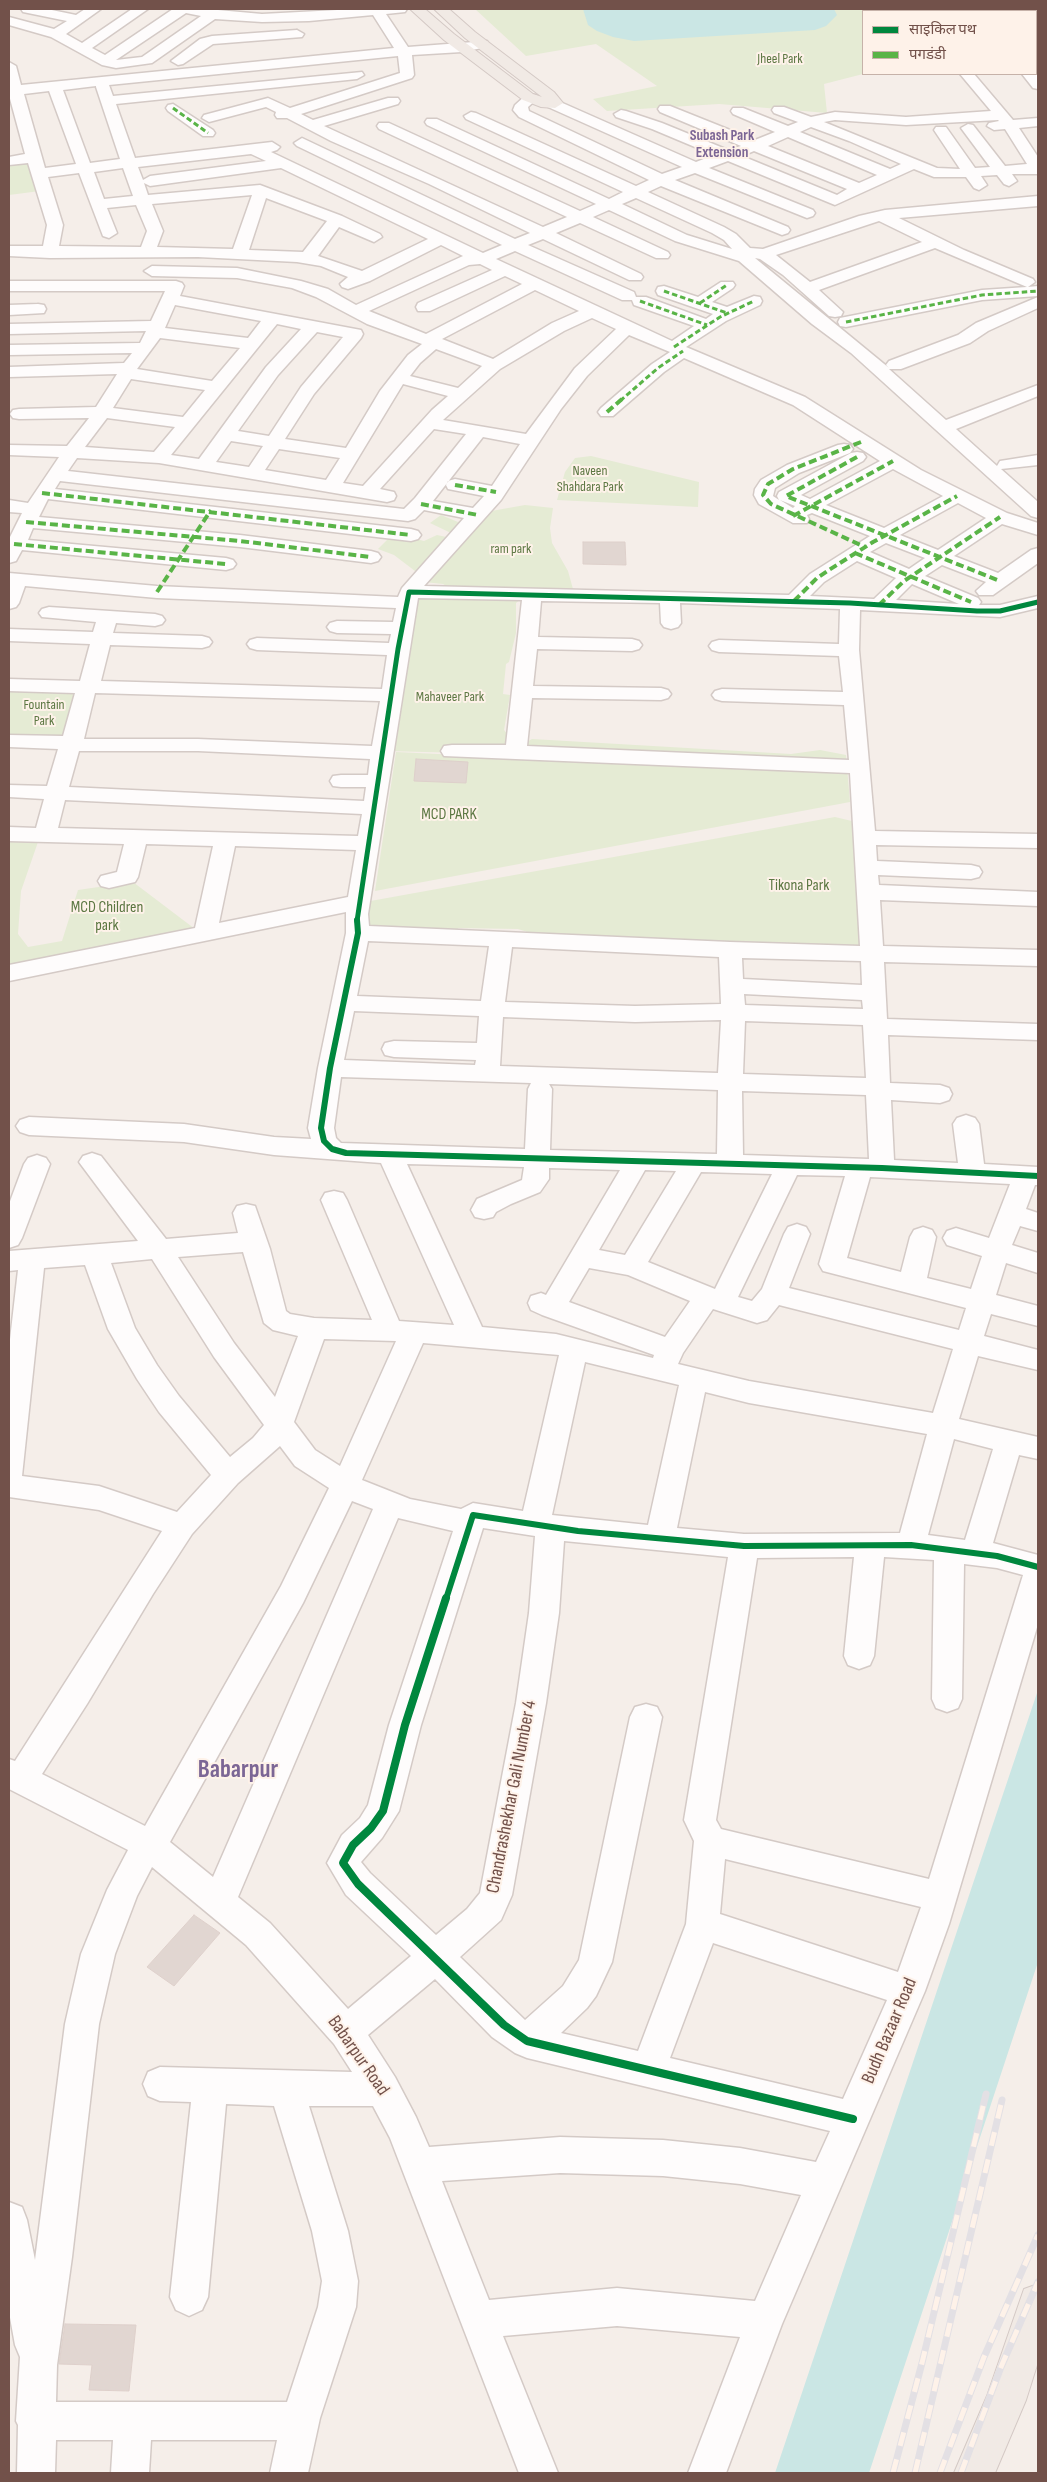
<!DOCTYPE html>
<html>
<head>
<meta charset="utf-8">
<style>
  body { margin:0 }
  #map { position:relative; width:1047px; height:2482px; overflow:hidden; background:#f5eee9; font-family:"Sofia Sans Condensed","Noto Sans Devanagari",sans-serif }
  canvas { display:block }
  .frame { position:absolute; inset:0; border:10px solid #72514a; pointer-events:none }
  .legend { position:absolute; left:862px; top:10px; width:175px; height:65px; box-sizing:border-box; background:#fef2e9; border:1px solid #c6b2a9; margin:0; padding:6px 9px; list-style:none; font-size:15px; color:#72514a }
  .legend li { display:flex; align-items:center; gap:10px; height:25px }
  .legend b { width:25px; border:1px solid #c6b2a9 }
</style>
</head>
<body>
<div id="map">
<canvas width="1047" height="2482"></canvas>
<div class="frame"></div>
<ul class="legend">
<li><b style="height:6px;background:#00873e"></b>साइकिल पथ</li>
<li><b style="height:6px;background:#59b447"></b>पगडंडी</li>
</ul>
</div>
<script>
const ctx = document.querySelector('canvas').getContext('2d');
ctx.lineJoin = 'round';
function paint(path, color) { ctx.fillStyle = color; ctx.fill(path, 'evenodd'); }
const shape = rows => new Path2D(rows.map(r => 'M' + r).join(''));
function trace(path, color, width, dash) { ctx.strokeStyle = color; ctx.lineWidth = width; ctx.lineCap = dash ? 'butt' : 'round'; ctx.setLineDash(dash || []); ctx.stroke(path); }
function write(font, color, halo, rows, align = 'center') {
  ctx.font = font + ' "Sofia Sans Condensed",sans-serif'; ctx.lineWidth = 4; ctx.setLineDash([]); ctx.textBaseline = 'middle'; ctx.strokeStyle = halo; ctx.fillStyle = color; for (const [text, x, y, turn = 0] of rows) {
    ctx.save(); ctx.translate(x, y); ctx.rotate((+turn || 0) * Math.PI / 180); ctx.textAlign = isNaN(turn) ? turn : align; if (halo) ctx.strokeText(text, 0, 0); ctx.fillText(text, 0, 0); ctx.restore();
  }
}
paint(shape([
  [475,9,942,9,932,11,863,11,863,74,824,84,827,113,719,104,607,111,593,99,657,86,596,44,526,56],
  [30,155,40,191,9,195,9,158],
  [591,456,699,482,698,507,557,500,565,472,575,458],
  [525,505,553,508,550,528,552,543,568,571,573,589,568,592,449,588,443,584,424,582,415,571,394,555,378,549,394,533,424,541,437,535,451,538,453,534,430,523,441,515,458,522,469,515],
  [412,593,521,599,516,603,516,633,509,662,506,664,503,694,510,695,504,730,512,739,508,751,463,753,387,751],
  [9,686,89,689,62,740,9,740],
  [532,739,791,754,820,750,846,755,850,802,375,891,396,752,500,757],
  [835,817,856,822,865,950,543,937,518,929,458,928,457,934,386,935,364,924,365,902],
  [9,842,38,842,21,891,18,934,28,947,62,941,78,890,133,882,195,929,9,969]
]), '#e5ebd4');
paint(shape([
  [583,9,834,9,837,15,826,26,815,30,634,41,613,37,597,31,588,25],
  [1038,1690,1038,1962,869,2473,775,2473]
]), '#cae6e4');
const building = shape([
  [583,542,625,542,626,565,583,564,583,542],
  [416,759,468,762,466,783,414,781,416,759],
  [194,1915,220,1933,174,1986,147,1967,194,1915],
  [65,2324,136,2325,129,2391,89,2390,92,2365,59,2364,65,2324]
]);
paint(building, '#e1d6d1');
trace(building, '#ded0cb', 1);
const minor = shape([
  [21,9,47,9,76,15,85,9,101,9,66,34,82,43,132,9,148,9,92,48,105,55,173,9,207,9,262,14,356,9,407,9,405,12,386,14,408,47,487,41,489,44,487,47,462,52,412,55,414,75,412,78,301,114,313,120,388,98,398,98,400,101,398,104,324,126,543,227,567,217,379,129,377,126,379,123,389,123,580,211,596,204,427,125,425,122,427,119,437,119,609,199,623,192,466,119,464,116,471,112,476,113,636,186,649,180,519,117,513,110,515,105,526,95,536,95,538,98,528,107,529,111,662,174,682,167,548,107,546,104,548,101,558,101,696,162,714,155,652,129,616,117,614,114,621,110,626,111,662,123,728,150,741,146,660,112,658,109,660,106,670,106,755,140,775,132,733,114,731,111,733,108,743,108,788,126,798,122,774,113,772,110,774,107,784,107,811,117,835,112,906,117,991,111,960,74,974,74,1013,120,1038,118,1038,126,1019,128,1038,157,1038,174,1012,174,1017,181,1009,186,1004,184,997,175,981,176,987,185,979,190,974,188,966,177,934,177,914,169,835,205,728,161,709,168,813,210,815,213,813,216,807,218,695,173,675,180,788,227,790,230,788,233,782,235,661,186,648,192,724,227,736,234,750,248,763,249,859,216,885,210,1038,196,1038,206,899,218,964,250,1033,279,1035,282,1028,287,1038,286,1038,296,982,300,846,327,840,326,838,322,840,318,982,290,1027,287,935,248,819,290,843,312,841,316,835,317,829,316,783,275,760,259,755,258,889,368,886,365,889,361,958,335,976,323,1038,297,1038,308,988,331,970,343,901,369,889,369,946,420,1038,385,1038,396,956,429,997,466,1000,461,1038,455,1038,465,1001,469,1038,502,1038,518,1031,516,851,353,812,324,739,261,675,241,609,210,593,217,668,252,670,255,668,258,656,258,580,223,556,233,641,274,643,277,641,280,629,280,543,239,528,245,634,292,636,297,646,297,706,319,713,314,658,295,656,291,658,287,664,286,698,297,721,282,733,282,735,285,733,288,712,302,727,307,754,296,760,297,762,301,760,305,726,321,686,347,805,397,921,470,1007,513,1038,523,1038,535,1002,524,954,556,998,573,1031,550,1038,548,1038,563,993,595,979,595,976,591,986,582,942,565,925,576,978,598,981,602,979,605,1000,605,1038,596,1038,608,1000,617,860,610,859,650,875,831,1038,834,1038,848,876,845,877,861,971,865,979,867,982,872,979,877,971,879,878,875,879,885,1038,892,1038,906,880,900,883,946,1038,950,1038,966,884,962,887,1019,1038,1024,1038,1040,888,1035,890,1083,940,1085,949,1088,952,1094,949,1100,940,1103,891,1100,894,1160,958,1163,953,1124,957,1118,966,1115,975,1118,979,1124,984,1164,1038,1167,1038,1185,1035,1185,1026,1209,1038,1213,1038,1231,1020,1226,1012,1245,1038,1253,1038,1273,1006,1263,996,1295,1038,1306,1038,1326,991,1314,984,1336,1038,1350,1038,1370,978,1356,959,1419,1038,1437,1038,1459,1019,1455,993,1543,1038,1555,1038,1624,949,1924,925,1991,782,2324,726,2473,688,2473,740,2337,617,2326,503,2336,558,2473,519,2473,390,2138,373,2106,309,2106,348,2231,358,2281,356,2307,320,2418,308,2473,270,2473,277,2440,151,2440,149,2473,111,2473,113,2440,56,2440,55,2473,17,2473,18,2425,16,2421,20,2357,15,2345,9,2312,9,2202,22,2207,27,2220,35,2260,65,2024,81,1954,107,1890,128,1850,9,1789,9,1759,15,1761,162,1531,99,1510,9,1497,9,1348,18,1270,9,1271,9,1251,138,1241,79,1162,83,1156,92,1153,101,1156,166,1239,238,1233,233,1213,237,1206,246,1204,255,1206,270,1249,286,1311,290,1314,314,1318,372,1320,321,1200,325,1193,334,1191,343,1193,347,1200,399,1321,454,1325,381,1163,274,1155,184,1142,29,1135,20,1132,16,1126,20,1120,29,1117,184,1124,274,1137,311,1139,308,1128,318,1068,346,933,346,912,9,981,9,965,195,928,213,846,146,844,138,877,135,882,109,888,101,886,98,881,101,876,117,872,124,844,9,841,9,827,36,828,44,799,9,797,9,785,47,786,58,749,9,747,9,735,63,736,75,693,9,691,9,679,80,681,90,644,9,641,9,629,93,632,96,622,42,617,39,613,42,609,49,607,155,614,162,616,165,620,162,624,155,626,116,623,113,633,202,636,209,638,212,642,209,646,202,648,110,645,101,681,382,689,387,655,257,650,250,648,247,644,250,640,257,638,389,643,391,634,337,633,330,631,327,627,330,623,337,621,393,622,396,608,157,598,25,586,19,603,16,607,9,609,9,573,157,586,398,597,402,588,464,518,424,510,415,519,408,521,60,481,55,489,411,529,418,531,421,535,418,539,411,541,48,499,39,517,240,535,371,551,378,553,381,557,378,561,371,563,240,547,33,528,28,540,226,558,233,560,236,564,233,568,226,570,22,550,16,561,9,563,9,539,22,513,9,512,9,500,28,503,59,457,9,455,9,445,67,446,89,418,19,419,13,418,10,414,13,410,19,409,96,407,117,374,9,377,9,367,124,363,132,353,9,355,9,345,140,343,146,331,9,334,9,324,151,321,165,291,9,291,9,281,176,281,182,283,184,286,180,296,361,330,363,334,361,338,314,394,285,439,346,448,380,391,408,355,422,344,367,324,316,297,292,288,237,278,152,276,144,271,152,266,237,268,301,281,328,289,356,305,463,256,441,245,370,281,348,289,342,287,340,284,348,277,321,266,297,262,198,257,50,258,9,256,9,246,43,246,47,225,28,163,9,165,9,157,25,154,9,95,9,62,16,66,21,85,394,48,373,15,309,21,262,22,215,19,152,63,116,68,102,65,51,37,9,25,9,17,54,29,67,21,23,12,21,9],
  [186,13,201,16,142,57,116,60,186,13],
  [398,56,400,73,290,108,268,98,204,115,202,118,209,122,266,107,276,112,275,115,277,118,287,118,331,141,429,184,530,233,515,239,302,138,294,143,297,146,502,245,483,253,271,152,277,150,280,147,272,142,135,158,116,104,357,79,364,75,362,72,113,96,109,85,398,56],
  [96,86,96,87,120,159,90,163,63,90,96,86],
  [49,91,76,164,45,168,24,94,49,91],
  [835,120,906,125,998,120,999,121,989,123,987,126,994,130,1005,129,1027,164,1005,166,973,125,968,124,961,128,990,167,975,168,946,127,936,127,934,130,960,169,937,168,824,122,835,120],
  [811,127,849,141,901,164,890,169,800,132,811,127],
  [788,137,877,175,859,183,768,146,788,137],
  [754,151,847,189,837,195,742,156,754,151],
  [251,154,266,161,150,176,143,180,138,167,251,154],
  [123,168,133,196,104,199,94,172,123,168],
  [281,168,428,239,362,271,318,256,339,227,374,242,382,237,380,234,342,216,260,185,148,195,144,183,150,186,281,168],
  [79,173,103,236,109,238,117,233,107,208,136,205,147,231,141,247,59,246,63,225,48,177,79,173],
  [252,195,233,249,157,247,163,231,152,204,252,195],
  [266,198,327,221,303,252,249,250,266,198],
  [636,198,712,233,724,240,732,249,687,235,622,204,636,198],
  [879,221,922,242,810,282,776,255,879,221],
  [515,251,622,300,632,300,634,305,694,326,672,341,496,259,515,251],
  [480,264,492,270,418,303,416,307,418,311,430,311,505,276,522,284,426,334,369,311,469,265,480,264],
  [535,290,579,311,552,323,493,359,442,339,535,290],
  [175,305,261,321,248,338,165,328,175,305],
  [592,318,616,329,575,368,526,434,443,420,500,369,564,331,592,318],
  [277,324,301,329,266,367,199,459,171,455,277,324],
  [317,332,343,337,301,387,269,436,238,431,278,375,317,332],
  [629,335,670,352,652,364,601,408,598,412,601,416,613,416,664,372,684,358,793,405,880,461,810,499,801,495,863,461,866,457,863,453,857,452,851,453,779,492,777,496,779,500,773,496,775,488,799,473,850,453,853,449,850,445,844,444,838,445,787,465,761,480,755,489,754,495,759,504,793,523,807,523,809,519,807,515,812,513,870,536,810,574,789,595,424,586,501,500,561,409,587,376,629,335],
  [160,338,240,348,212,381,137,369,160,338],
  [436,349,482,366,458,388,410,376,420,363,436,349],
  [131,379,205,390,183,417,113,408,131,379],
  [403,384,448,396,432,410,363,486,343,483,403,384],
  [107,418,175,427,154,452,85,447,107,418],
  [434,429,466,434,415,498,404,509,68,471,77,458,159,463,387,502,394,500,396,496,394,492,380,489,434,429],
  [483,437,520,444,492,486,455,479,448,481,446,485,448,489,484,496,473,508,433,501,483,437],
  [231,441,263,446,249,467,216,462,231,441],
  [279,449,340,458,326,480,265,470,279,449],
  [893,469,943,496,884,528,826,505,893,469],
  [780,500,795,506,793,508,780,500],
  [958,503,986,518,938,550,900,535,958,503],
  [886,543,925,558,909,569,870,552,886,543],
  [857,561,896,578,874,599,810,596,824,582,857,561],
  [912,584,959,604,896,600,912,584],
  [418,598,522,600,506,745,452,745,444,746,441,751,444,756,850,773,860,946,730,942,369,926,368,914,418,598],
  [541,601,660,603,661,623,664,627,671,629,678,627,681,623,680,603,840,609,839,644,719,640,712,642,709,646,712,650,719,652,839,656,843,692,722,689,715,691,712,695,715,699,722,701,844,705,849,760,527,746,532,698,661,700,668,698,671,694,668,690,661,688,533,686,537,649,632,651,639,649,642,645,639,641,632,639,538,637,541,601],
  [95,693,380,701,372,746,198,739,84,739,95,693],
  [79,751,198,751,370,759,368,775,341,775,333,776,330,781,333,786,341,787,366,787,364,801,69,787,79,751],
  [65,800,362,814,358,836,58,828,65,800],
  [235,846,356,850,348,897,219,923,235,846],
  [368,941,489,946,481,1001,357,996,368,941],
  [512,947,719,957,721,1004,635,1006,505,1002,512,947],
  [742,958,861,961,862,985,743,979,742,958],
  [744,994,862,1000,863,1009,745,1005,744,994],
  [354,1011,479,1016,477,1043,394,1041,385,1043,382,1049,385,1055,394,1057,476,1060,475,1065,344,1060,354,1011],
  [503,1017,635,1022,721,1020,718,1073,500,1066,503,1017],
  [745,1021,863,1025,866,1078,743,1074,745,1021],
  [341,1077,531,1083,528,1089,525,1149,341,1143,336,1138,334,1128,341,1077],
  [549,1084,718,1090,717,1154,550,1150,552,1089,549,1084],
  [742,1091,866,1095,869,1159,743,1155,742,1091],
  [407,1164,524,1167,522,1180,477,1199,471,1210,475,1217,484,1219,493,1217,496,1212,511,1204,540,1192,549,1179,549,1168,620,1170,546,1295,541,1293,531,1296,528,1303,531,1310,542,1315,654,1355,653,1358,556,1334,482,1327,407,1164],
  [645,1170,676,1171,625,1255,599,1250,645,1170],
  [701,1172,772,1174,715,1289,648,1262,701,1172],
  [797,1175,845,1176,819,1264,823,1271,966,1308,959,1330,789,1288,810,1234,806,1227,797,1224,788,1227,784,1234,762,1289,752,1301,738,1297,797,1175],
  [870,1177,1010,1184,989,1238,956,1228,947,1231,943,1238,947,1245,982,1256,971,1289,927,1278,936,1237,932,1230,923,1227,914,1230,910,1237,901,1272,847,1258,870,1177],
  [243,1252,264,1323,273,1330,298,1336,275,1397,234,1343,178,1257,243,1252],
  [152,1259,214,1357,264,1425,253,1438,230,1457,179,1396,157,1365,135,1328,111,1263,152,1259],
  [85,1265,108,1329,137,1379,159,1412,211,1475,177,1512,99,1486,22,1476,44,1268,85,1265],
  [589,1268,628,1275,690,1301,665,1337,569,1302,589,1268],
  [779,1305,953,1349,933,1413,749,1381,678,1364,683,1353,713,1309,757,1323,767,1320,779,1305],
  [324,1339,396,1341,340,1466,315,1450,294,1422,324,1339],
  [423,1343,559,1355,523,1511,473,1503,461,1509,410,1499,362,1480,423,1343],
  [585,1362,679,1385,648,1525,552,1515,585,1362],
  [705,1392,749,1403,927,1434,900,1533,744,1534,677,1528,705,1392],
  [954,1439,993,1449,965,1540,928,1535,954,1439],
  [280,1446,295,1466,329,1488,281,1586,145,1826,42,1774,87,1704,153,1594,192,1534,238,1483,280,1446],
  [352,1501,373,1509,213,1877,170,1842,303,1603,352,1501],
  [398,1518,453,1531,389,1725,368,1805,360,1818,342,1835,327,1863,346,1895,411,1956,348,2009,270,1923,238,1897,398,1518],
  [483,1528,535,1536,529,1613,516,1703,480,1893,467,1909,436,1935,370,1873,361,1862,382,1838,399,1811,421,1725,483,1528],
  [564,1541,728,1557,684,1820,694,1841,686,1924,638,2051,561,2033,587,2008,596,1996,612,1962,662,1717,657,1707,646,1704,635,1707,630,1717,579,1960,563,1986,525,2020,460,1957,501,1920,512,1895,546,1703,559,1613,564,1541],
  [854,1557,844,1656,848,1665,859,1669,870,1665,874,1656,884,1557,934,1560,932,1699,936,1708,947,1712,958,1708,962,1699,964,1564,997,1568,1023,1575,929,1879,721,1829,716,1820,757,1558,854,1557],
  [725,1859,921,1907,898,1972,720,1914,725,1859],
  [152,1867,246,1945,334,2044,352,2072,160,2067,148,2072,143,2084,148,2096,160,2101,191,2102,170,2297,176,2310,189,2316,202,2310,208,2297,226,2104,274,2106,312,2231,322,2281,318,2307,287,2402,56,2402,57,2365,72,2257,99,2024,115,1954,137,1896,152,1867],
  [713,1943,887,2000,843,2099,670,2058,713,1943],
  [435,1979,492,2037,515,2053,527,2058,830,2131,816,2162,740,2148,663,2140,560,2137,429,2147,416,2117,395,2077,368,2035,435,1979],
  [560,2173,663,2176,740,2184,801,2195,755,2301,617,2288,489,2300,442,2181,560,2173],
  [967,9,981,9,983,11,969,11,967,9],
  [297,30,304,34,302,37,213,44,183,64,178,65,171,61,200,39,212,36,297,30],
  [1036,48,1038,48,1038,56,1036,56,1036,48],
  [1036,73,1038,76,1038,89,1033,88,1022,74,1036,73],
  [173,104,213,130,215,133,213,136,203,136,168,111,166,108,168,105,173,104],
  [38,304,44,305,46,309,44,313,9,315,9,305,38,304],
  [37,1155,46,1158,50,1164,22,1238,18,1245,9,1248,9,1204,24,1164,28,1158,37,1155]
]);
const major = shape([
  [410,9,425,9,454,34,533,94,542,97,465,38,434,9,449,9,475,32,554,92,563,103,555,108,541,107,523,100,444,40,410,9],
  [1038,2284,1038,2362,1026,2400,995,2473,954,2473,987,2396,1024,2289,1038,2284]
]);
trace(minor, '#d4cac6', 3);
trace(major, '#d4c9c5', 2);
paint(minor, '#fefcfc');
paint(major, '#f1eae5');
const rail = shape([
  [893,2473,922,2363,986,2094],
  [915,2473,1002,2100],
  [940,2473,984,2357,1038,2235],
  [961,2473,1001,2367,1038,2282]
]);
trace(rail, '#e3e0e4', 7);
trace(rail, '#fef2e9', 5, [14]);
trace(shape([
  [173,108,208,133],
  [664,291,727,313],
  [640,301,707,325],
  [700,303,727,285],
  [846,322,982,295,1038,291],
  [674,347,720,317,754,301],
  [620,401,658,368,683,351]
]), '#59b447', 3, [5.5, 3]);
trace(shape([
  [607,412,622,399],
  [861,442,793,469,768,484,763,495,771,504,865,547],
  [857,457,786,496,1000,581],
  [455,485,496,492],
  [42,493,411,535],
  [421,504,478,515],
  [793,516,893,461],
  [26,522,240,541,371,557],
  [14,544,226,564],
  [855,553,971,602],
  [157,592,211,510],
  [794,601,817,578,829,570,873,542,957,496],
  [879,605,904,581,1000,517]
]), '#59b447', 4, [8, 4]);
trace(shape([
  [357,921,398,649,409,592,850,603,977,611,1000,611,1038,602]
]), '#00873e', 5);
trace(shape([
  [357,920,358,933,330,1068,321,1128,324,1141,332,1149,346,1153,882,1168,1038,1176],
  [446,1599,473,1515,578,1531,744,1546,911,1545,997,1556,1038,1567]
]), '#00873e', 6);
trace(shape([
  [446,1598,405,1725,383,1811,371,1828,353,1845,343,1863,358,1884,504,2025,527,2041,853,2119]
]), '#00873e', 8);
write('14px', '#5c7742', '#fef2e9', [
  ["Jheel Park",780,59],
  ["Naveen",590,471],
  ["Shahdara Park",590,487],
  ["ram park",511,549],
  ["Mahaveer Park",450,697],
  ["Fountain",44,705],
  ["Park",44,721]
]);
write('bold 15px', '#7c6695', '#fef2e9', [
  ["Subash Park",722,136],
  ["Extension",722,153]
]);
write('16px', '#5c7742', '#fef2e9', [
  ["MCD PARK",449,815],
  ["Tikona Park",799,886],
  ["MCD Children",107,908],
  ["park",107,926]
]);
write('19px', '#72514a', '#fef2e9', [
  ["Chandrashekhar Gali Number 4",512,1797,-79],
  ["Budh Bazaar Road",890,2031,-67],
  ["Babarpur Road",358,2056,55]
]);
write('bold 25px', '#7c6695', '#fef2e9', [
  ["Babarpur",238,1771]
]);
</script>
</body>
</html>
